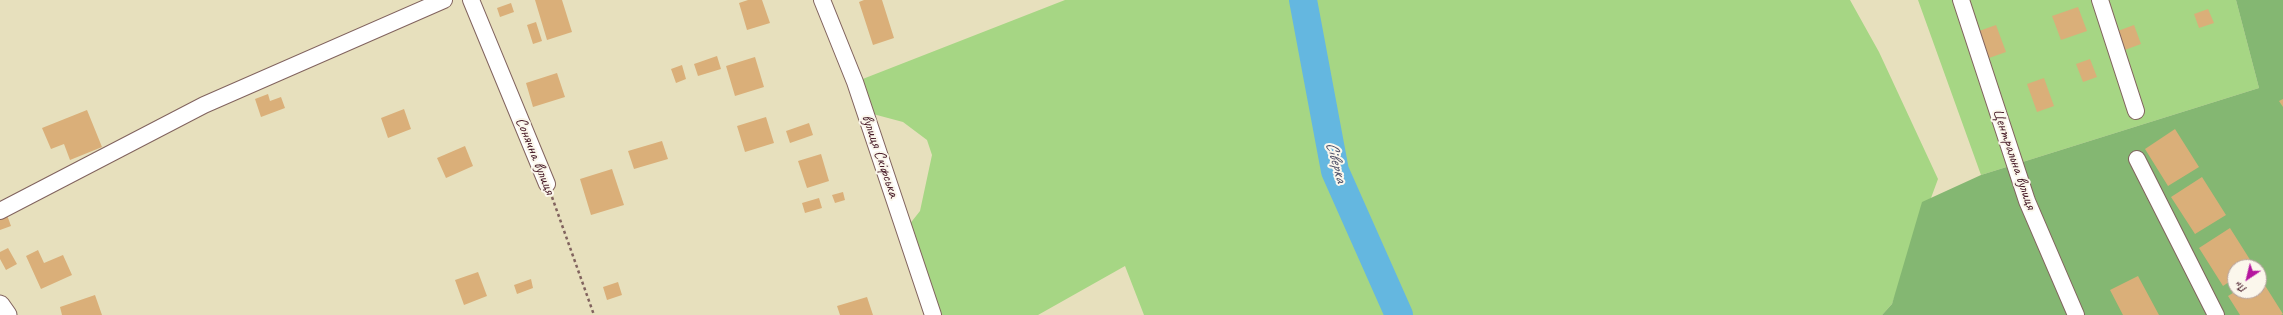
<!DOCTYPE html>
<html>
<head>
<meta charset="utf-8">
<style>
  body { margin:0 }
  #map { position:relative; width:2283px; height:315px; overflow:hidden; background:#e7e0bd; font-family:Caveat,sans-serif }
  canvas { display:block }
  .north { position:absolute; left:2227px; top:259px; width:40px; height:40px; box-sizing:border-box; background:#fbf7ec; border:1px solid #b4a19f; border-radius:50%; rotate:215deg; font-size:11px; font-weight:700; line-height:16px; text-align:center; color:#4a1f2b }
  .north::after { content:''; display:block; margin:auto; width:14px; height:18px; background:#b5179e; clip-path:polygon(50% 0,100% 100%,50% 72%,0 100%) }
</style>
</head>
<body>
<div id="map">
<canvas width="2283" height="315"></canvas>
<div class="north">Пн</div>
</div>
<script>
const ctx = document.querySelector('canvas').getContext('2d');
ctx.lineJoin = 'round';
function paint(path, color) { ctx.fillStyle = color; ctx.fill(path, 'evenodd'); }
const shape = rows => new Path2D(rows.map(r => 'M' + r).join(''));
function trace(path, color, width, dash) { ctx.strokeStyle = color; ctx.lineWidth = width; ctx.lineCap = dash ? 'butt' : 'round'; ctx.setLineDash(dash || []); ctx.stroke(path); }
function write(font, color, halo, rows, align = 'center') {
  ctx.font = font + ' Caveat,sans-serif'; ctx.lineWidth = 4; ctx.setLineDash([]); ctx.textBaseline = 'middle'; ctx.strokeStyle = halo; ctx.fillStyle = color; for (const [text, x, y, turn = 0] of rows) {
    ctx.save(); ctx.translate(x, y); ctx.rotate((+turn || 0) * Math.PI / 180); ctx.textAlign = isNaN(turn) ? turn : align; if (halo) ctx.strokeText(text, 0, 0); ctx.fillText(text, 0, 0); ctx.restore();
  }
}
paint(shape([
  [1065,0,1850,0,1879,52,1938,179,1892,304,1882,315,1144,315,1125,266,1038,315,932,315,905,230,920,211,932,155,927,140,903,122,873,114,855,82],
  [1918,0,2236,0,2259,88,1981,175]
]), '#a6d684');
paint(shape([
  [2236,0,2283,0,2283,315,1882,315,1892,304,1922,202,1981,175,2259,88],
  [2235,267,2259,267,2259,291,2235,291]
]), '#84b772');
trace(shape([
  [1303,0,1335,171,1399,315]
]), '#64b7e0', 28);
paint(shape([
  [535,0,562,0,572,32,547,40],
  [748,0,762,0,770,23,747,30,739,3],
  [864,0,882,0,894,38,873,45,859,2],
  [511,3,514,12,500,17,497,8],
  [2078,7,2087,31,2061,40,2052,16],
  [2208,9,2214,23,2199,28,2194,14],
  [536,22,542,41,533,44,527,25],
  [1996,25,2006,52,1989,58,1979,31],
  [2134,25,2141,44,2122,51,2115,32],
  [717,56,721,69,698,76,694,64],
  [755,57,764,87,735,96,726,66],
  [2090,59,2097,77,2083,82,2076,64],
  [682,65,686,79,676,83,671,69],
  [557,73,565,97,533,107,526,83],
  [2044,78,2054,106,2037,112,2027,84],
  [268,94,270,101,281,97,285,108,261,117,255,99],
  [2283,99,2283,107,2279,101],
  [404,109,411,129,388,138,381,118],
  [87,110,102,147,70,160,64,144,51,149,42,128],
  [766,117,774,143,745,152,737,126],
  [809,123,813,135,790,143,786,131],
  [2175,129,2199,167,2168,186,2145,149],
  [662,141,668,159,634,169,628,151],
  [465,146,473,166,446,178,437,158],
  [821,154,829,181,807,188,798,161],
  [612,169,624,205,591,215,580,179],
  [2202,177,2226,215,2195,234,2171,197],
  [843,192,845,200,835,203,832,195],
  [819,198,822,208,805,213,802,203],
  [7,215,11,226,0,230,0,217],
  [2230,228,2254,266,2235,267,2235,278,2223,286,2199,248],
  [8,248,17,264,6,270,0,259,0,252],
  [38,250,44,263,63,255,72,275,41,289,26,256],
  [478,272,487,296,464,305,455,280],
  [2138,276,2159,315,2123,315,2110,290],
  [2259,276,2283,314,2281,315,2240,315,2228,296,2236,291,2259,291],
  [531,279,533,288,517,294,514,285],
  [618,282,622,295,607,300,603,287],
  [95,295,102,315,62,315,60,307],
  [867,297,873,315,840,315,837,306]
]), '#daaf79');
const minor = shape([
  [471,0,547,184],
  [822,0,855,82,933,315],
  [1961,0,2027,201,2076,315],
  [2100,0,2136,111],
  [2137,159,2216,315],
  [0,211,204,105,444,0]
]);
const tertiary = shape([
  [0,305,7,315]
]);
trace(minor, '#81635e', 18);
trace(tertiary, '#81635e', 21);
trace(shape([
  [552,197,594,315]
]), '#81635e', 2.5, [3, 3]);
trace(minor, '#fff', 16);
trace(tertiary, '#fff', 19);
write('16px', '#4a1f2b', '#fbf7ec', [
  ["Сонячна вулиця",535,156,68],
  ["вулиця Скіфська",880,156,71],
  ["Центральна вулиця",2014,159,71]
]);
write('italic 17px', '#53546a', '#fbf7ec', [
  ["Сіверка",1336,162,75]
]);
</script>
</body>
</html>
